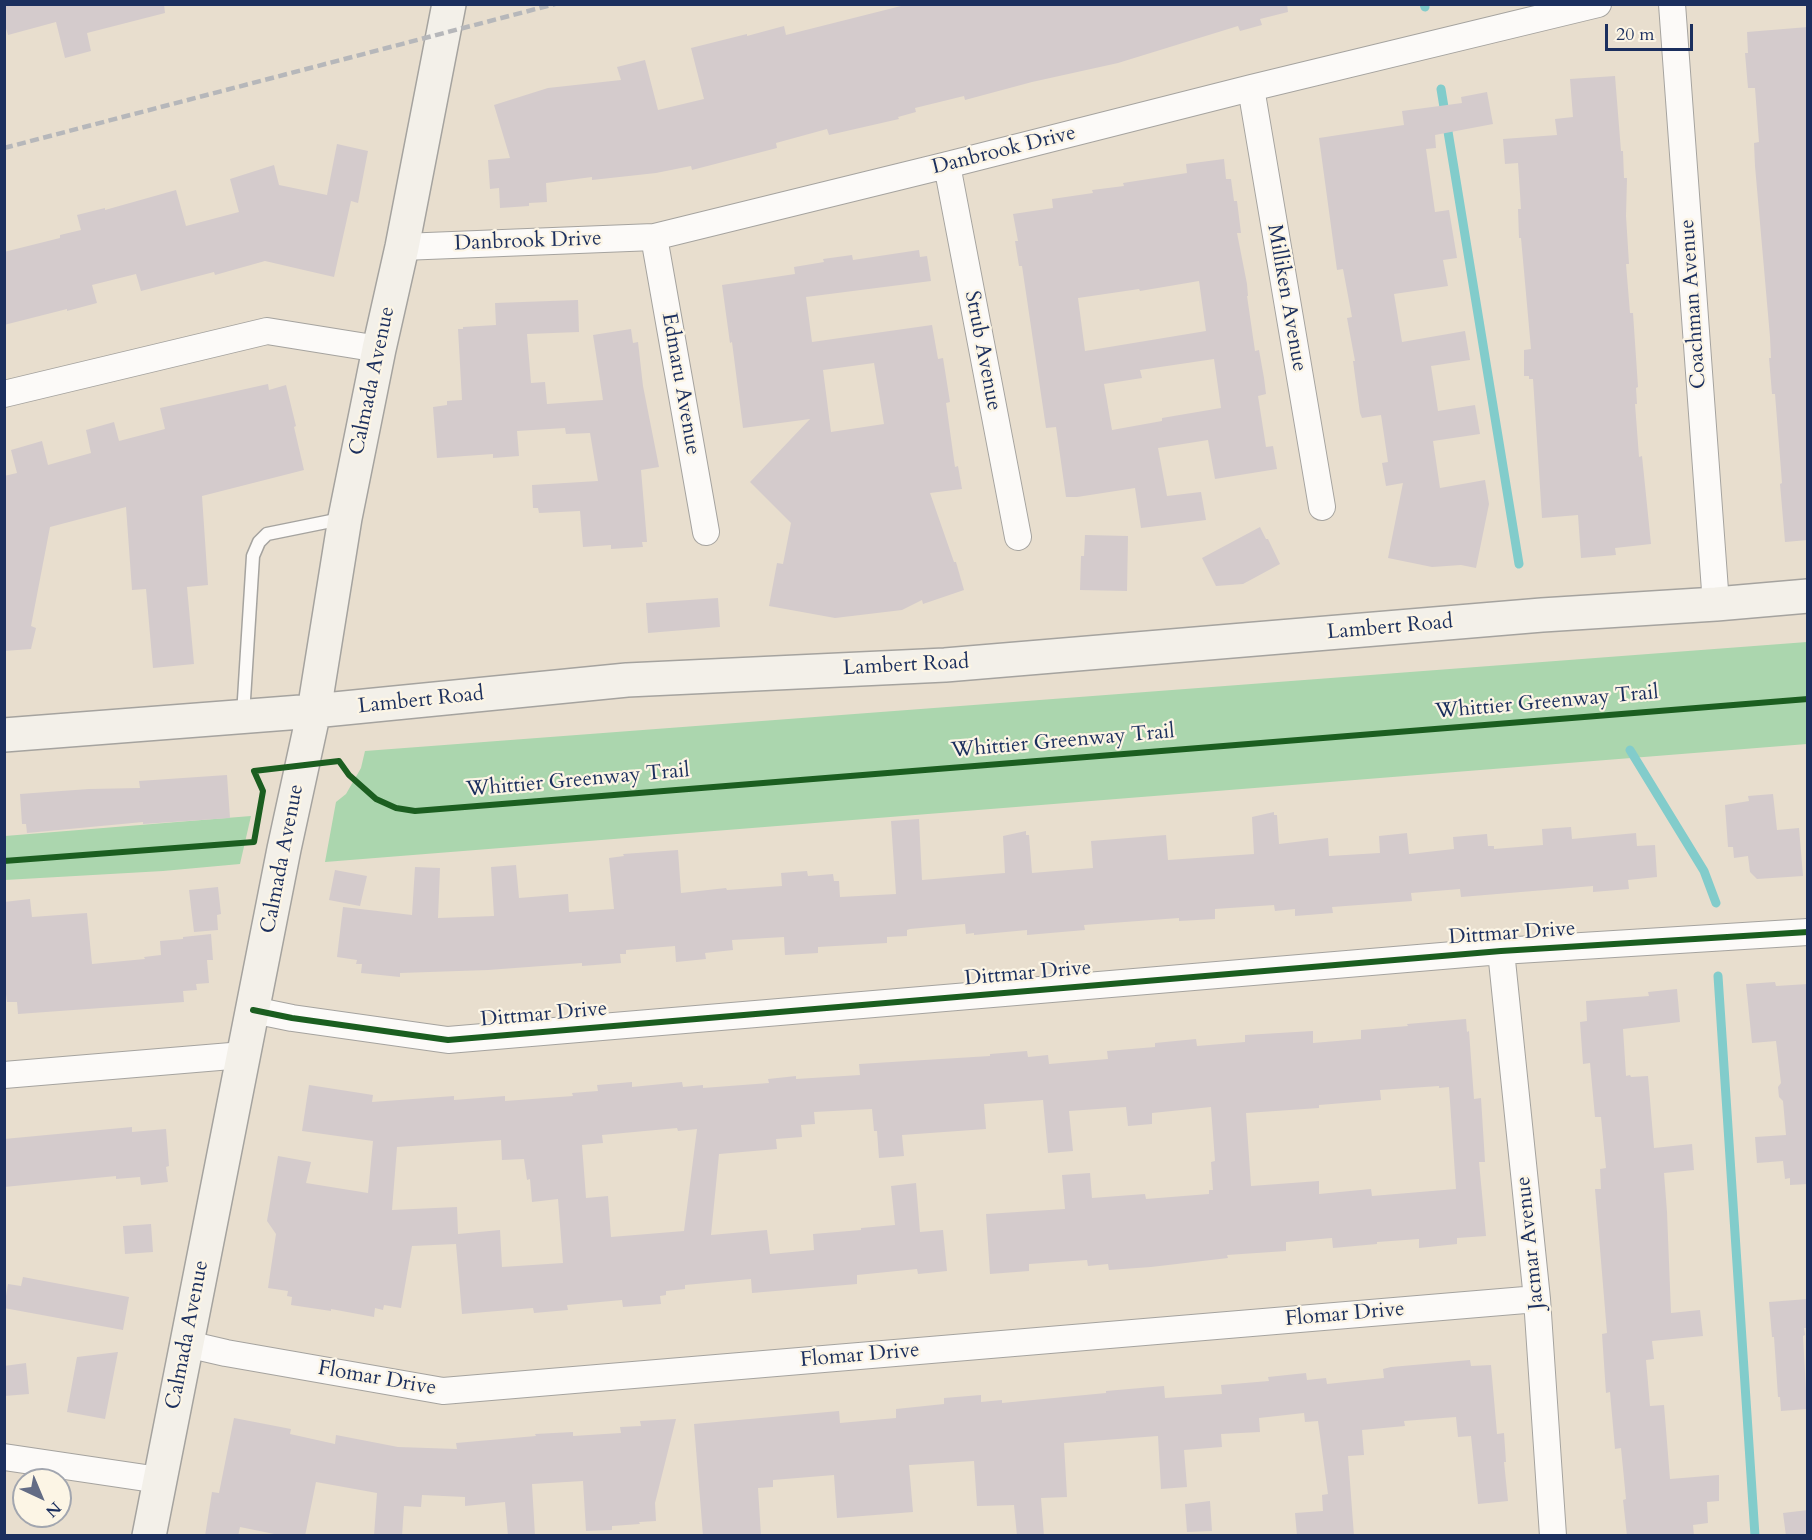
<!DOCTYPE html>
<html>
<head>
<meta charset="utf-8">
<style>
  body { margin:0 }
  #map { position:relative; width:1812px; height:1540px; overflow:hidden; background:#e8dece; font-family:Cardo,serif }
  canvas { display:block }
  .frame { position:absolute; inset:0; border:6px solid #1b2f5e; pointer-events:none }
  .north { position:absolute; left:12px; top:1468px; width:60px; height:60px; box-sizing:border-box; background:#fcf5e5; border:2px solid #a2a6af; border-radius:50%; rotate:136deg; font-size:16px; font-weight:700; line-height:24px; text-align:center; color:#1b2f5e }
  .north::after { content:''; display:block; margin:auto; width:21px; height:27px; background:#636c85; clip-path:polygon(50% 0,100% 100%,50% 72%,0 100%) }
  .scale { position:absolute; left:1605px; top:24px; width:88px; height:27px; box-sizing:border-box; border:3px solid #1b2f5e; border-top:0; padding-left:8px; font-size:18px; line-height:21px; white-space:nowrap; color:#1b2f5e; -webkit-text-stroke:4px #fcf5e5; paint-order:stroke }
</style>
</head>
<body>
<div id="map">
<canvas width="1812" height="1540"></canvas>
<div class="frame"></div>
<div class="north">N</div>
<div class="scale">20 m</div>
</div>
<script>
const ctx = document.querySelector('canvas').getContext('2d');
ctx.lineJoin = 'round';
function paint(path, color) { ctx.fillStyle = color; ctx.fill(path, 'evenodd'); }
const shape = rows => new Path2D(rows.map(r => 'M' + r).join(''));
function trace(path, color, width, dash) { ctx.strokeStyle = color; ctx.lineWidth = width; ctx.lineCap = dash ? 'butt' : 'round'; ctx.setLineDash(dash || []); ctx.stroke(path); }
function write(font, color, halo, rows, align = 'center') {
  ctx.font = font + ' Cardo,serif'; ctx.lineWidth = 4.5; ctx.setLineDash([]); ctx.textBaseline = 'middle'; ctx.strokeStyle = halo; ctx.fillStyle = color; for (const [text, x, y, turn = 0] of rows) {
    ctx.save(); ctx.translate(x, y); ctx.rotate((+turn || 0) * Math.PI / 180); ctx.textAlign = isNaN(turn) ? turn : align; if (halo) ctx.strokeText(text, 0, 0); ctx.fillText(text, 0, 0); ctx.restore();
  }
}
paint(shape([
  [1807,642,1807,744,325,862,336,802,346,794,361,768,365,751],
  [251,816,240,864,163,871,5,880,5,836]
]), '#abd6ae');
trace(shape([
  [1424,4,1425,7],
  [1441,89,1519,564],
  [1630,750,1704,871,1716,903],
  [1718,976,1755,1536]
]), '#82cccb', 9);
paint(shape([
  [4,4,164,4,165,13,87,33,91,51,65,58,56,22,8,35,4,22],
  [909,4,1287,4,1288,12,1260,19,1262,25,1240,31,1238,26,1118,63,1032,82,965,100,964,96,915,108,916,112,898,117,899,119,829,135,827,129,776,143,777,148,692,170,691,166,656,173,592,180,592,177,546,183,547,202,529,203,529,206,500,208,499,188,490,189,488,160,510,158,494,105,548,88,621,80,617,67,645,60,658,110,704,99,691,48,747,34,747,36,784,26,786,35],
  [1808,27,1808,540,1785,542,1780,484,1782,483,1775,394,1772,394,1769,358,1771,358,1770,337,1755,166,1754,143,1759,142,1755,88,1748,88,1745,53,1748,53,1747,32],
  [1615,76,1621,151,1623,151,1624,178,1627,178,1626,216,1629,264,1626,264,1630,313,1633,313,1638,387,1636,388,1637,404,1635,404,1639,457,1642,456,1651,544,1615,548,1616,555,1581,558,1578,515,1542,518,1533,379,1529,379,1529,376,1524,376,1524,350,1531,349,1521,238,1519,238,1518,209,1521,209,1518,163,1505,164,1503,139,1557,135,1555,119,1573,117,1570,79],
  [1487,92,1493,124,1435,135,1436,148,1426,149,1435,212,1449,210,1457,258,1443,260,1448,286,1394,294,1402,342,1465,331,1470,360,1431,366,1438,411,1475,405,1480,434,1433,441,1440,488,1485,480,1489,504,1476,568,1461,565,1432,567,1388,558,1403,483,1386,486,1382,463,1388,462,1381,415,1362,418,1360,413,1353,361,1355,361,1347,318,1352,317,1343,269,1337,270,1319,138,1404,125,1402,111,1462,103,1461,97],
  [337,144,368,151,358,203,351,201,334,277,265,261,215,275,214,272,141,291,136,274,92,285,97,303,67,311,67,309,4,325,4,252,60,238,60,235,81,230,77,215,105,208,105,210,176,190,186,226,239,212,230,179,274,165,279,185,327,195],
  [1224,159,1226,179,1231,179,1234,201,1237,201,1241,233,1237,233,1247,284,1248,296,1247,296,1255,351,1259,350,1264,378,1266,394,1258,396,1266,447,1273,446,1277,469,1215,479,1208,440,1158,448,1167,496,1201,492,1206,520,1141,528,1135,488,1077,497,1066,497,1056,427,1046,428,1022,266,1019,266,1015,241,1018,241,1013,214,1053,208,1052,199,1093,193,1092,190,1124,186,1123,183,1187,173,1186,164],
  [1199,281,1206,331,1085,351,1078,298,1139,289,1140,291],
  [1214,359,1221,408,1162,418,1162,421,1112,430,1104,384,1142,378,1140,370],
  [919,250,920,257,927,256,931,281,806,297,812,342,932,325,938,359,943,358,950,402,946,403,955,467,958,466,962,489,930,493,954,562,956,562,964,590,923,604,922,600,902,610,835,618,769,606,777,563,783,564,791,523,750,482,810,419,743,428,732,342,730,343,722,285,795,274,794,267,824,262,823,259,852,255,853,260],
  [874,363,884,424,831,432,823,370],
  [578,300,579,332,527,334,531,383,545,382,547,404,603,400,593,335,631,329,633,343,638,342,643,386,659,467,641,470,647,542,642,542,643,547,611,549,611,545,583,547,580,511,539,513,538,508,533,508,532,485,598,481,590,433,566,434,565,428,517,431,519,456,493,458,493,454,437,458,433,407,447,405,447,401,462,400,458,329,463,329,463,327,496,325,495,303],
  [268,384,269,390,286,385,296,426,294,427,304,470,202,496,208,585,187,587,194,664,153,668,146,589,132,590,126,507,50,527,31,626,36,628,31,649,4,651,4,476,17,473,11,450,42,441,48,465,91,453,86,430,114,422,119,441,165,429,160,408],
  [1260,527,1266,539,1268,539,1280,564,1243,584,1216,586,1202,558],
  [1085,535,1128,536,1127,591,1080,590,1081,556,1084,556],
  [718,598,720,627,648,633,646,603],
  [227,775,230,818,143,824,143,822,27,833,26,824,22,824,20,794,89,789,140,788,139,781],
  [1773,794,1777,830,1799,828,1803,876,1757,879,1750,872,1748,856,1734,858,1733,847,1728,847,1725,805,1749,801,1748,796],
  [1274,812,1274,815,1277,815,1279,844,1328,838,1329,856,1380,853,1379,836,1407,833,1409,854,1454,849,1453,837,1487,834,1488,846,1494,846,1494,849,1543,845,1542,829,1571,827,1572,839,1636,833,1637,846,1655,845,1657,877,1628,880,1629,889,1593,892,1593,886,1461,897,1460,889,1411,893,1412,901,1332,907,1333,913,1295,916,1295,909,1275,911,1274,905,1215,909,1215,919,1179,921,1179,918,1084,925,1085,930,1027,935,1027,930,974,935,974,933,966,934,965,924,910,929,907,930,907,936,887,937,887,943,818,947,818,953,785,955,784,937,732,940,733,950,705,953,706,959,676,962,675,946,626,950,626,954,620,954,621,963,582,966,582,963,488,970,400,973,400,977,361,973,362,964,356,964,357,960,337,957,343,907,412,915,415,867,440,868,438,918,494,916,491,867,516,865,519,898,568,894,569,912,614,909,609,858,624,856,623,854,678,850,681,893,726,888,727,890,782,886,781,873,807,871,808,876,833,874,834,881,839,881,840,897,896,894,891,821,919,819,922,880,1005,873,1003,836,1026,831,1026,835,1029,835,1032,873,1093,868,1091,841,1166,835,1168,860,1254,854,1252,817],
  [335,870,367,876,360,906,329,900],
  [218,887,221,914,217,915,218,930,194,932,189,890],
  [30,899,32,917,87,913,92,964,145,959,144,957,161,955,160,941,183,939,183,937,211,934,213,960,207,960,209,983,196,984,197,990,183,991,184,1002,18,1014,17,1002,7,1002,4,978,4,902],
  [1775,982,1776,986,1808,984,1808,1184,1790,1185,1790,1178,1785,1179,1783,1161,1757,1163,1755,1137,1786,1135,1783,1101,1779,1097,1778,1087,1781,1083,1776,1041,1752,1043,1746,984],
  [1677,989,1680,1022,1623,1029,1626,1076,1630,1075,1631,1077,1648,1076,1654,1148,1692,1144,1694,1170,1664,1173,1667,1212,1671,1313,1700,1310,1703,1336,1652,1341,1654,1359,1646,1360,1650,1406,1664,1405,1670,1479,1719,1475,1719,1501,1707,1502,1708,1523,1693,1525,1694,1536,1627,1536,1623,1500,1626,1499,1621,1448,1615,1449,1610,1392,1606,1393,1602,1334,1607,1333,1595,1189,1601,1189,1600,1169,1606,1168,1601,1117,1595,1117,1590,1063,1583,1064,1580,1022,1587,1021,1586,1001,1649,996,1648,992],
  [1466,1019,1467,1032,1469,1031,1474,1099,1481,1098,1485,1162,1479,1162,1486,1236,1457,1238,1457,1244,1419,1248,1419,1239,1377,1242,1377,1244,1333,1248,1332,1238,1286,1242,1286,1251,1227,1255,1228,1258,1151,1267,1109,1270,1108,1264,1088,1266,1087,1260,1029,1264,1029,1271,990,1274,986,1214,1065,1209,1062,1175,1090,1173,1092,1198,1145,1194,1146,1199,1209,1194,1209,1190,1213,1190,1211,1162,1215,1161,1211,1107,1152,1113,1152,1124,1128,1126,1126,1107,1069,1111,1073,1151,1048,1153,1043,1100,984,1104,986,1129,902,1135,904,1156,879,1158,877,1131,874,1131,872,1109,814,1112,815,1124,801,1125,802,1137,776,1139,777,1149,719,1154,711,1235,767,1230,770,1254,814,1250,813,1234,861,1230,861,1228,895,1225,891,1186,916,1183,920,1232,943,1230,947,1271,918,1274,917,1269,857,1275,857,1284,752,1293,751,1279,685,1285,685,1289,666,1291,666,1295,660,1296,661,1304,623,1307,622,1300,567,1305,568,1310,534,1313,533,1308,462,1314,456,1244,412,1246,401,1308,384,1305,383,1310,375,1308,374,1317,331,1309,331,1311,291,1305,292,1297,287,1296,288,1291,268,1288,276,1234,267,1221,278,1156,311,1162,306,1183,368,1193,373,1141,302,1131,309,1085,373,1095,372,1102,454,1096,454,1100,505,1096,505,1101,573,1096,572,1093,598,1091,597,1085,632,1082,632,1087,682,1082,683,1087,703,1085,703,1088,769,1083,768,1079,796,1076,796,1079,860,1075,859,1064,990,1056,990,1054,1027,1051,1028,1057,1048,1055,1049,1064,1108,1059,1107,1051,1155,1047,1155,1043,1196,1039,1197,1046,1245,1042,1245,1035,1313,1031,1313,1043,1361,1039,1361,1030,1408,1026,1407,1024],
  [1439,1086,1439,1088,1449,1087,1456,1189,1372,1196,1371,1189,1319,1194,1319,1181,1251,1186,1246,1113,1319,1108,1319,1105,1381,1100,1380,1090],
  [677,1128,678,1131,697,1129,684,1231,611,1237,608,1196,586,1198,582,1145,603,1143,602,1135],
  [501,1140,502,1160,524,1159,527,1180,530,1179,532,1202,558,1199,563,1263,502,1267,500,1230,458,1234,457,1207,392,1210,397,1147],
  [132,1127,132,1132,166,1129,169,1166,166,1167,168,1182,141,1185,140,1177,116,1179,116,1176,4,1187,4,1139],
  [151,1224,153,1252,125,1254,123,1226],
  [23,1277,129,1297,123,1330,4,1308,8,1284,21,1286],
  [1808,1299,1808,1328,1804,1328,1805,1335,1803,1336,1807,1409,1781,1411,1780,1397,1778,1397,1774,1337,1772,1337,1769,1302],
  [118,1352,105,1419,67,1412,77,1357],
  [1470,1360,1471,1366,1491,1365,1497,1434,1504,1433,1506,1462,1504,1462,1508,1501,1478,1504,1471,1436,1458,1437,1456,1417,1404,1421,1405,1426,1362,1430,1364,1455,1348,1456,1354,1536,1297,1536,1295,1513,1323,1511,1322,1495,1328,1494,1318,1421,1305,1422,1304,1413,1259,1418,1260,1432,1221,1434,1222,1447,1184,1450,1187,1487,1161,1489,1158,1436,1064,1443,1067,1497,1041,1498,1044,1536,1017,1536,1014,1505,977,1506,974,1461,909,1465,913,1512,837,1518,834,1475,773,1480,773,1487,758,1488,761,1536,703,1536,694,1424,839,1411,840,1423,896,1418,896,1409,944,1404,944,1398,981,1395,981,1402,1002,1400,1002,1403,1106,1393,1106,1391,1164,1386,1165,1398,1222,1394,1221,1385,1269,1381,1268,1377,1306,1373,1307,1380,1326,1378,1327,1384,1384,1378,1383,1369,1391,1367],
  [26,1363,29,1394,4,1396,4,1366],
  [234,1418,291,1429,290,1434,335,1444,336,1435,398,1447,457,1449,456,1443,536,1436,535,1434,573,1432,573,1436,621,1433,620,1427,641,1426,640,1421,676,1419,655,1503,656,1521,639,1522,640,1524,612,1526,612,1530,586,1531,583,1481,532,1484,535,1536,508,1536,505,1502,465,1506,465,1497,422,1495,421,1507,404,1506,402,1536,374,1536,377,1493,316,1482,305,1536,284,1536,240,1527,238,1536,205,1536,212,1492,219,1493],
  [1210,1501,1212,1531,1187,1532,1185,1504],
  [1808,1510,1808,1536,1786,1536,1783,1513]
]), '#d4cbcc');
const lane = shape([
  [243,715,253,556,259,542,267,534,341,519]
]);
const street = shape([
  [1672,4,1716,604],
  [1251,88,1322,507],
  [947,165,1018,537],
  [654,237,706,532],
  [402,247,654,237,947,165,1251,88,1598,4],
  [4,394,267,331,379,349],
  [1501,951,1537,1299,1553,1536],
  [253,1010,292,1018,448,1040,1501,951,1808,932],
  [4,1075,243,1055],
  [187,1344,226,1353,443,1391,1537,1299],
  [4,1457,159,1480]
]);
const secondary = shape([
  [4,735,314,711,627,680,945,665,1542,615,1716,604,1808,596],
  [149,1536,284,849,314,711,345,518,379,349,402,247,449,4]
]);
trace(lane, '#a5a39f', 15);
trace(street, '#a5a39f', 28);
trace(secondary, '#a5a39f', 36);
trace(lane, '#fcfaf8', 12);
trace(street, '#fcfaf8', 26);
trace(secondary, '#f3f0e9', 33);
trace(shape([
  [4,148,555,4]
]), '#b6b7ba', 4.5, [9, 4.5]);
trace(shape([
  [4,861,254,842,263,791,254,771,339,761,349,775,376,799,396,808,415,811,1808,699],
  [253,1010,292,1018,448,1040,1501,951,1808,932]
]), '#1b5e20', 6);
write('21px', '#1b2f5e', '#fcf5e5', [
  ["Danbrook Drive",1004,151,-14],
  ["Danbrook Drive",528,242,-2],
  ["Milliken Avenue",1286,298,80],
  ["Coachman Avenue",1694,304,-94],
  ["Strub Avenue",982,351,79],
  ["Calmada Avenue",373,381,-78],
  ["Edmaru Avenue",680,384,80],
  ["Lambert Road",1390,628,-5],
  ["Lambert Road",906,666,-3],
  ["Lambert Road",421,701,-6],
  ["Whittier Greenway Trail",1547,703,-5],
  ["Whittier Greenway Trail",1063,742,-5],
  ["Whittier Greenway Trail",578,781,-5],
  ["Calmada Avenue",283,859,-79],
  ["Dittmar Drive",1512,934,-4],
  ["Dittmar Drive",1028,974,-5],
  ["Dittmar Drive",544,1015,-5],
  ["Jacmar Avenue",1531,1243,-96],
  ["Flomar Drive",1345,1315,-5],
  ["Calmada Avenue",188,1335,-79],
  ["Flomar Drive",860,1356,-5],
  ["Flomar Drive",377,1379,10]
]);
</script>
</body>
</html>
